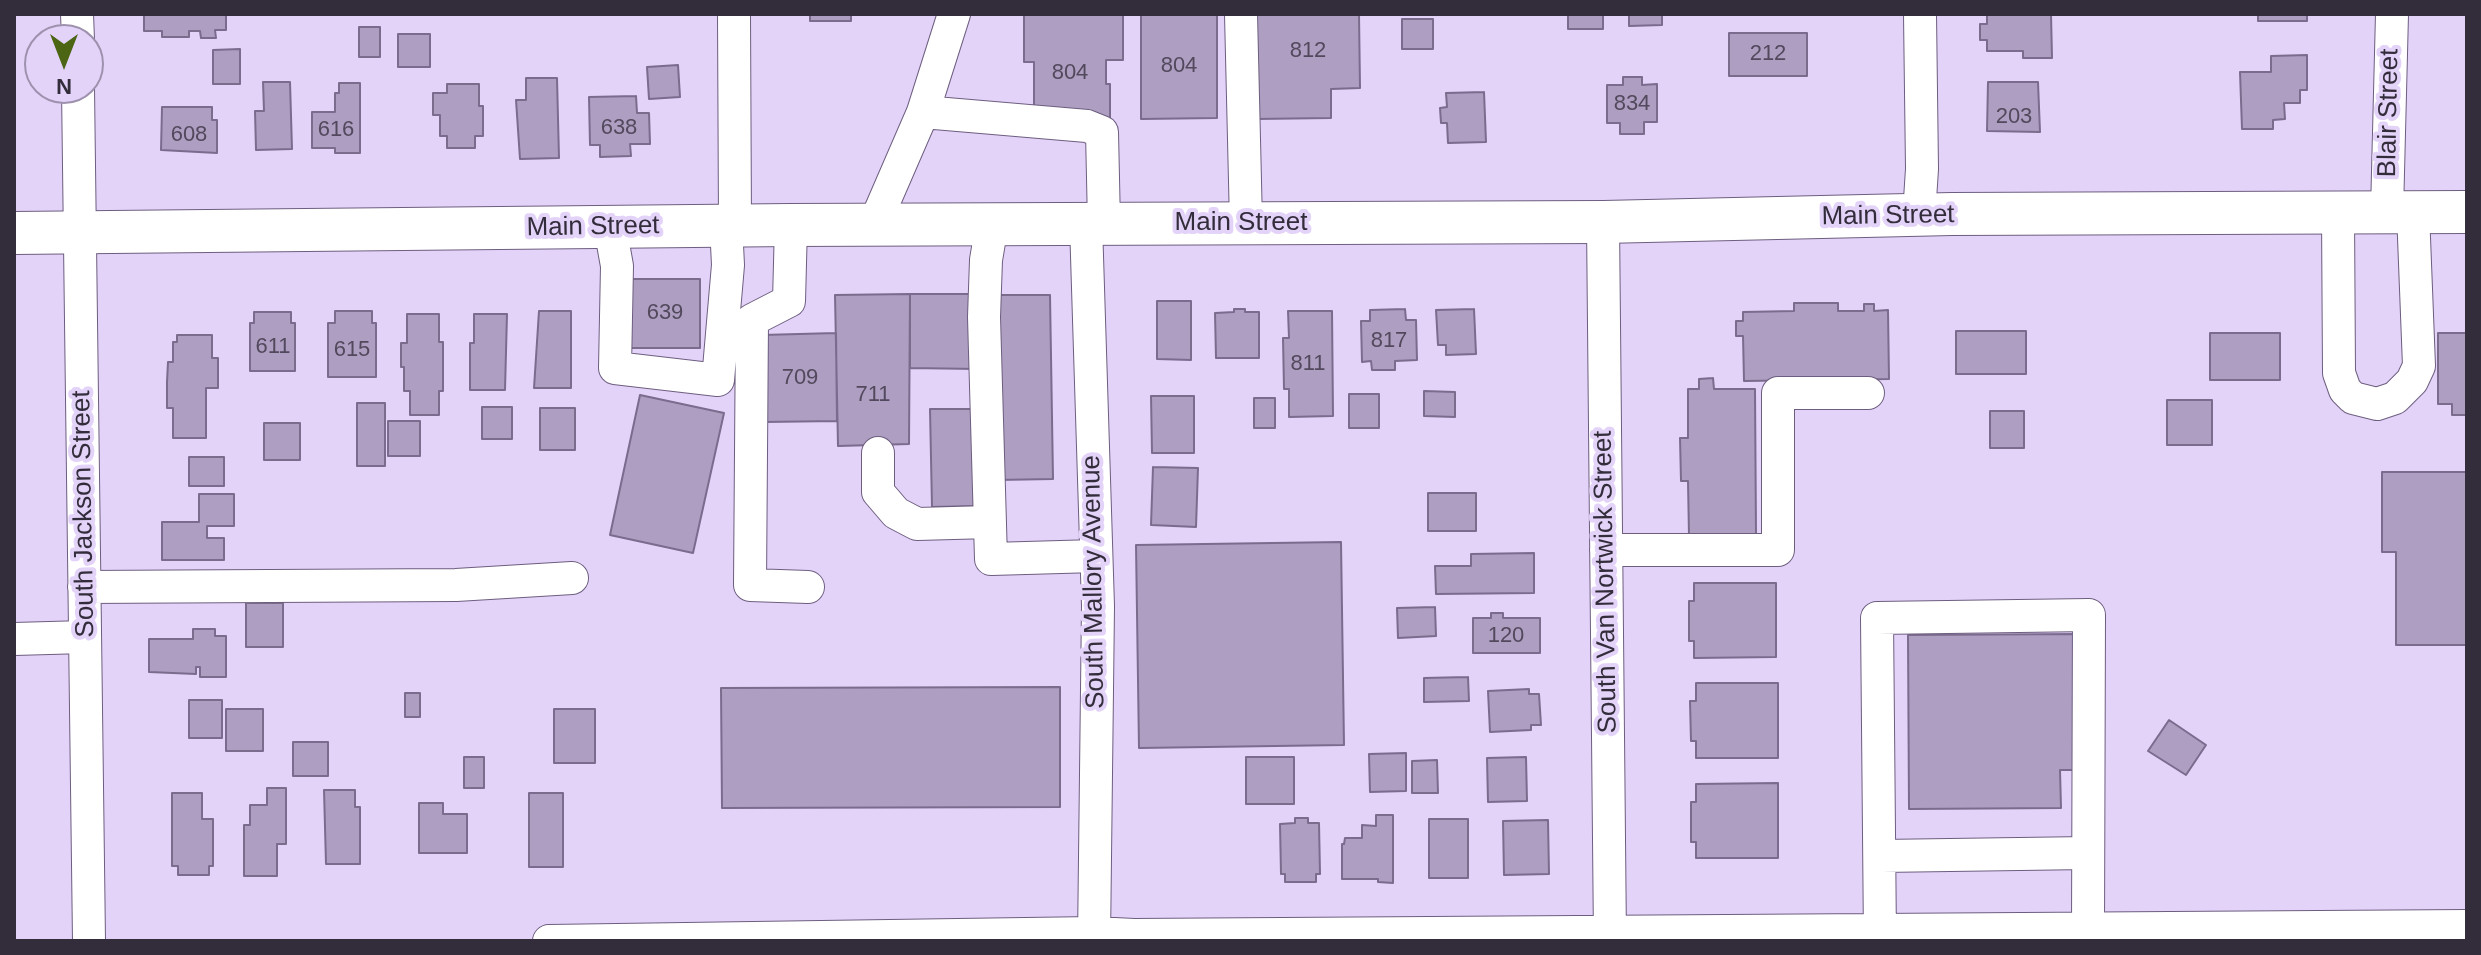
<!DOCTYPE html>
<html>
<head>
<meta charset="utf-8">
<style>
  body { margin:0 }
  #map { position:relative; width:2481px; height:955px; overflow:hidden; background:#e4d3f9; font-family:Helvetica,sans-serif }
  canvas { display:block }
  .frame { position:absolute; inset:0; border:16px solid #332d3b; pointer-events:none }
  .north { position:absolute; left:24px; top:24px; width:80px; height:80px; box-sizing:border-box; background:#e4d3f9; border:2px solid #9d91ad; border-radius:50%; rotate:180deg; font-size:22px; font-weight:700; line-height:32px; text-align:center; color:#332d3b }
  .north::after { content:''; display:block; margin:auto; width:28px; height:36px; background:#4b6515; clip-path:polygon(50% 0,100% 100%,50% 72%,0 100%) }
</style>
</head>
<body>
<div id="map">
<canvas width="2481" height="955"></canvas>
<div class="frame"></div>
<div class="north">N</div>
</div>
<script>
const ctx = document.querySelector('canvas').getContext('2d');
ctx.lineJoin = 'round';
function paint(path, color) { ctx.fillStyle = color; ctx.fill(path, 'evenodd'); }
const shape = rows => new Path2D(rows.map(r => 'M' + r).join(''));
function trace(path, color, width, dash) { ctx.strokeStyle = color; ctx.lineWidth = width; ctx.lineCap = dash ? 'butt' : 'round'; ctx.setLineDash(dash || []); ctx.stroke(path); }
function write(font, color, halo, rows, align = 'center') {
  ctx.font = font + ' Helvetica,sans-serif'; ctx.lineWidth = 8; ctx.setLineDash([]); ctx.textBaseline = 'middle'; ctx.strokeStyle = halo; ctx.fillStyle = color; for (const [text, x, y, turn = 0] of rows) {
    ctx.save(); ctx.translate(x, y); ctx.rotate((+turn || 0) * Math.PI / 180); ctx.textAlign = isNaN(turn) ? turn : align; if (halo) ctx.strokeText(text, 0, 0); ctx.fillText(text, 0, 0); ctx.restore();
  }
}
const building = shape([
  [144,14,226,14,226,30,215,30,216,38,201,38,200,31,189,31,189,37,162,37,162,31,144,31,144,14],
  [810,14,851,14,851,21,810,21,810,14],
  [1024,14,1123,14,1123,60,1106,60,1106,84,1110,84,1110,120,1034,111,1034,62,1024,62,1024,14],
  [1141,14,1217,14,1217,118,1141,119,1141,14],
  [1255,14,1359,14,1360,88,1331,89,1331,118,1256,119,1255,14],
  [1568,14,1603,14,1603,29,1568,29,1568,14],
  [1629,14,1662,14,1662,25,1629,26,1629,14],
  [1987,14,2051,14,2052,58,2023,58,2023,51,1987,51,1987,40,1980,40,1980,24,1987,24,1987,14],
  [2258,14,2307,14,2307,21,2258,21,2258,14],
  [1402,19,1433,19,1433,49,1402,49,1402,19],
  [359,27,380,27,380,57,359,57,359,27],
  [1729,33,1807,33,1807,76,1729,76,1729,33],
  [398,34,430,34,430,67,398,67,398,34],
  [240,49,240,84,213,84,213,50,240,49],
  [2307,55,2307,90,2300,90,2300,103,2284,103,2285,119,2273,120,2273,129,2242,129,2240,72,2271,72,2271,56,2307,55],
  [678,65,680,97,649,99,647,67,678,65],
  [1623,77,1642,77,1642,85,1657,84,1657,122,1644,122,1644,134,1620,134,1620,123,1607,123,1607,85,1623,85,1623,77],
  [526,78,557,78,559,158,520,159,516,100,526,100,526,78],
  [263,82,290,82,292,149,256,150,255,111,264,111,263,82],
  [1988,82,2038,82,2040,132,1987,131,1988,82],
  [339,83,360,83,360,153,335,153,335,148,312,148,312,112,335,112,335,93,339,93,339,83],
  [447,84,479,84,479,106,483,106,483,136,475,136,475,148,447,148,447,136,440,136,440,115,433,115,433,93,447,93,447,84],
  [1484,92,1486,142,1448,143,1447,123,1441,123,1440,108,1447,107,1446,93,1484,92],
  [636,96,637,113,649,113,650,144,630,144,631,156,600,157,600,145,590,145,589,97,636,96],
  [162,107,212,107,212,120,217,120,217,153,161,150,162,107],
  [630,279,700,279,700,348,630,348,630,279],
  [910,294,909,444,838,446,835,295,910,294],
  [910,294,977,294,977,369,910,368,910,294],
  [994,295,1050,295,1053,479,997,480,994,295],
  [1157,301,1191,301,1191,360,1157,359,1157,301],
  [1794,303,1838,303,1838,311,1864,311,1864,304,1874,304,1874,311,1888,310,1889,379,1744,381,1743,336,1736,336,1736,321,1743,321,1743,312,1794,311,1794,303],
  [1234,309,1245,309,1245,312,1259,312,1259,358,1216,358,1215,313,1234,312,1234,309],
  [1405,309,1406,320,1416,320,1417,360,1395,361,1395,370,1372,370,1371,361,1362,362,1361,321,1370,321,1370,310,1405,309],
  [1474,309,1476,354,1446,355,1446,345,1438,345,1436,310,1474,309],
  [335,311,372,311,372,323,376,323,376,377,328,377,328,323,335,323,335,311],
  [539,311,571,311,571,388,534,388,539,311],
  [1288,311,1332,311,1333,416,1289,417,1289,389,1284,389,1283,338,1289,338,1288,311],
  [254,312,291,312,291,323,295,323,295,371,250,371,250,323,254,323,254,312],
  [407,314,439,314,439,342,443,342,443,391,439,391,439,415,410,415,410,391,404,391,404,367,401,367,401,343,407,343,407,314],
  [474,314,507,314,505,390,470,390,470,343,474,343,474,314],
  [1956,331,2026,331,2026,374,1956,374,1956,331],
  [836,333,837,421,764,422,762,335,836,333],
  [2210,333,2280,333,2280,380,2210,380,2210,333],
  [2438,333,2467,333,2467,415,2452,415,2452,404,2438,404,2438,333],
  [177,335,212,335,212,358,218,358,218,388,206,388,206,438,173,438,173,408,167,408,167,382,168,362,173,362,173,342,177,342,177,335],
  [1713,378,1714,389,1755,389,1756,535,1689,536,1688,481,1681,481,1680,438,1688,438,1688,389,1699,389,1699,379,1713,378],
  [1424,391,1455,392,1455,417,1424,416,1424,391],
  [1349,394,1379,394,1379,428,1349,428,1349,394],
  [640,395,724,413,693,553,610,535,640,395],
  [1151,396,1194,396,1194,453,1152,453,1151,396],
  [1254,398,1275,398,1275,428,1254,428,1254,398],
  [2167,400,2212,400,2212,445,2167,445,2167,400],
  [357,403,385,403,385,466,357,466,357,403],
  [482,407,512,407,512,439,482,439,482,407],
  [540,408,575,408,575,450,540,450,540,408],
  [930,409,978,409,979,506,932,507,930,409],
  [1990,411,2024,411,2024,448,1990,448,1990,411],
  [388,421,420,421,420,456,388,456,388,421],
  [264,423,300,423,300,460,264,460,264,423],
  [189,457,224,457,224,486,189,486,189,457],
  [1153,467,1198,468,1196,527,1151,525,1153,467],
  [2382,472,2467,472,2467,645,2396,645,2396,552,2382,552,2382,472],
  [1428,493,1476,493,1476,531,1428,531,1428,493],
  [199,494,234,494,234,526,207,526,207,538,224,538,224,560,162,560,162,522,199,522,199,494],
  [1341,542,1344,745,1139,748,1136,545,1341,542],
  [1534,553,1534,593,1436,594,1435,566,1471,566,1471,554,1534,553],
  [1694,583,1776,583,1776,657,1694,658,1694,641,1689,641,1689,601,1694,601,1694,583],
  [246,603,283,603,283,647,246,647,246,603],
  [1435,607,1436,636,1398,638,1397,608,1435,607],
  [1491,613,1503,613,1503,618,1540,618,1540,653,1473,653,1473,618,1491,618,1491,613],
  [193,629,215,629,215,636,226,636,226,677,200,677,200,667,196,667,196,674,149,672,149,639,193,639,193,629],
  [2079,634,2079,770,2060,770,2061,808,1909,809,1908,635,2079,634],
  [1468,677,1469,701,1424,702,1424,678,1468,677],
  [1696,683,1778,683,1778,758,1696,758,1696,741,1691,741,1690,701,1696,701,1696,683],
  [1060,687,1060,807,722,808,721,688,1060,687],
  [1529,689,1529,694,1539,694,1541,725,1531,725,1531,730,1490,732,1488,691,1529,689],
  [405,693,420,693,420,717,405,717,405,693],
  [189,700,222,700,222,738,189,738,189,700],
  [226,709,263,709,263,751,226,751,226,709],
  [554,709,595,709,595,763,554,763,554,709],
  [2169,720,2206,745,2186,775,2148,751,2169,720],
  [293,742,328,742,328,776,293,776,293,742],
  [1406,753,1406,791,1370,792,1369,754,1406,753],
  [464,757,484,757,484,788,464,788,464,757],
  [1246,757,1294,757,1294,804,1246,804,1246,757],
  [1526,757,1527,801,1488,802,1487,758,1526,757],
  [1437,760,1438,793,1412,793,1412,761,1437,760],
  [1778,783,1778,858,1696,858,1696,842,1691,842,1691,802,1696,802,1696,784,1778,783],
  [267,788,286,788,286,844,277,844,277,876,244,876,244,825,250,825,250,805,267,805,267,788],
  [324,790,355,790,355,807,360,807,360,864,326,864,324,790],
  [172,793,202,793,202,819,213,819,213,866,209,866,209,875,178,875,178,866,172,866,172,793],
  [529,793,563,793,563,867,529,867,529,793],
  [419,803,443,803,443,814,467,814,467,853,419,853,419,803],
  [1376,815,1393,815,1393,883,1378,882,1378,879,1342,879,1342,844,1344,844,1345,838,1362,838,1362,825,1376,826,1376,815],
  [1295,818,1308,818,1308,823,1319,823,1320,874,1316,874,1316,882,1285,882,1285,874,1281,874,1280,824,1295,823,1295,818],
  [1429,819,1468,819,1468,878,1429,878,1429,819],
  [1548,820,1549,874,1504,875,1503,821,1548,820]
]);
paint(building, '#ae9ec2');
trace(building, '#7b6b8d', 2);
const minor = shape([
  [77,14,78,40],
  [734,14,735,225],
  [1241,14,1246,223],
  [78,88,89,941],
  [923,112,1087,126,1102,132,1104,224],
  [2387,212,2392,14],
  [2338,213,2339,373,2345,390,2353,398,2377,404,2395,398,2412,381,2419,366,2413,212],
  [1919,215,1922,169,1920,14],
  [1603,222,1610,941],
  [992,224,986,260,984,317,991,559,1096,556],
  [1086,224,1098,606,1094,941],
  [791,225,789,301,752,320,750,585,808,587],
  [874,225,923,112,954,14],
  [610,227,617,266,615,368,718,380,728,265,726,225],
  [878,453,878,492,896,513,917,524,990,522],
  [1606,550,1778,550,1778,393,1868,393],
  [84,587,456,585,572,578],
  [14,639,85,637],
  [1881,856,2088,853],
  [549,941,1094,933,1134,935,2467,926],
  [1880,941,1877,618,2089,615,2088,928]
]);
const major = shape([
  [14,233,791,225,1603,222,1952,214,2467,212]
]);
trace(minor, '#6d5e7f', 34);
trace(major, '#6d5e7f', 44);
trace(minor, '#fff', 32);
trace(major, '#fff', 42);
write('22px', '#52495d', null, [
  ["812",1308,51],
  ["212",1768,54],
  ["804",1179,66],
  ["804",1070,73],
  ["834",1632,104],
  ["203",2014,117],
  ["638",619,128],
  ["616",336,130],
  ["608",189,135],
  ["639",665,313],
  ["817",1389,341],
  ["611",273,347],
  ["615",352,350],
  ["811",1308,364],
  ["709",800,378],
  ["711",873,395],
  ["120",1506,636]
]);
write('26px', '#332d3b', '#e4d3f9', [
  ["Blair Street",2389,113,-89],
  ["Main Street",1888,216,-1],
  ["Main Street",1241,223],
  ["Main Street",593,227,-1],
  ["South Jackson Street",84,514,-91],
  ["South Mallory Avenue",1094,582,-91],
  ["South Van Nortwick Street",1606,582,-91]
]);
</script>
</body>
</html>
